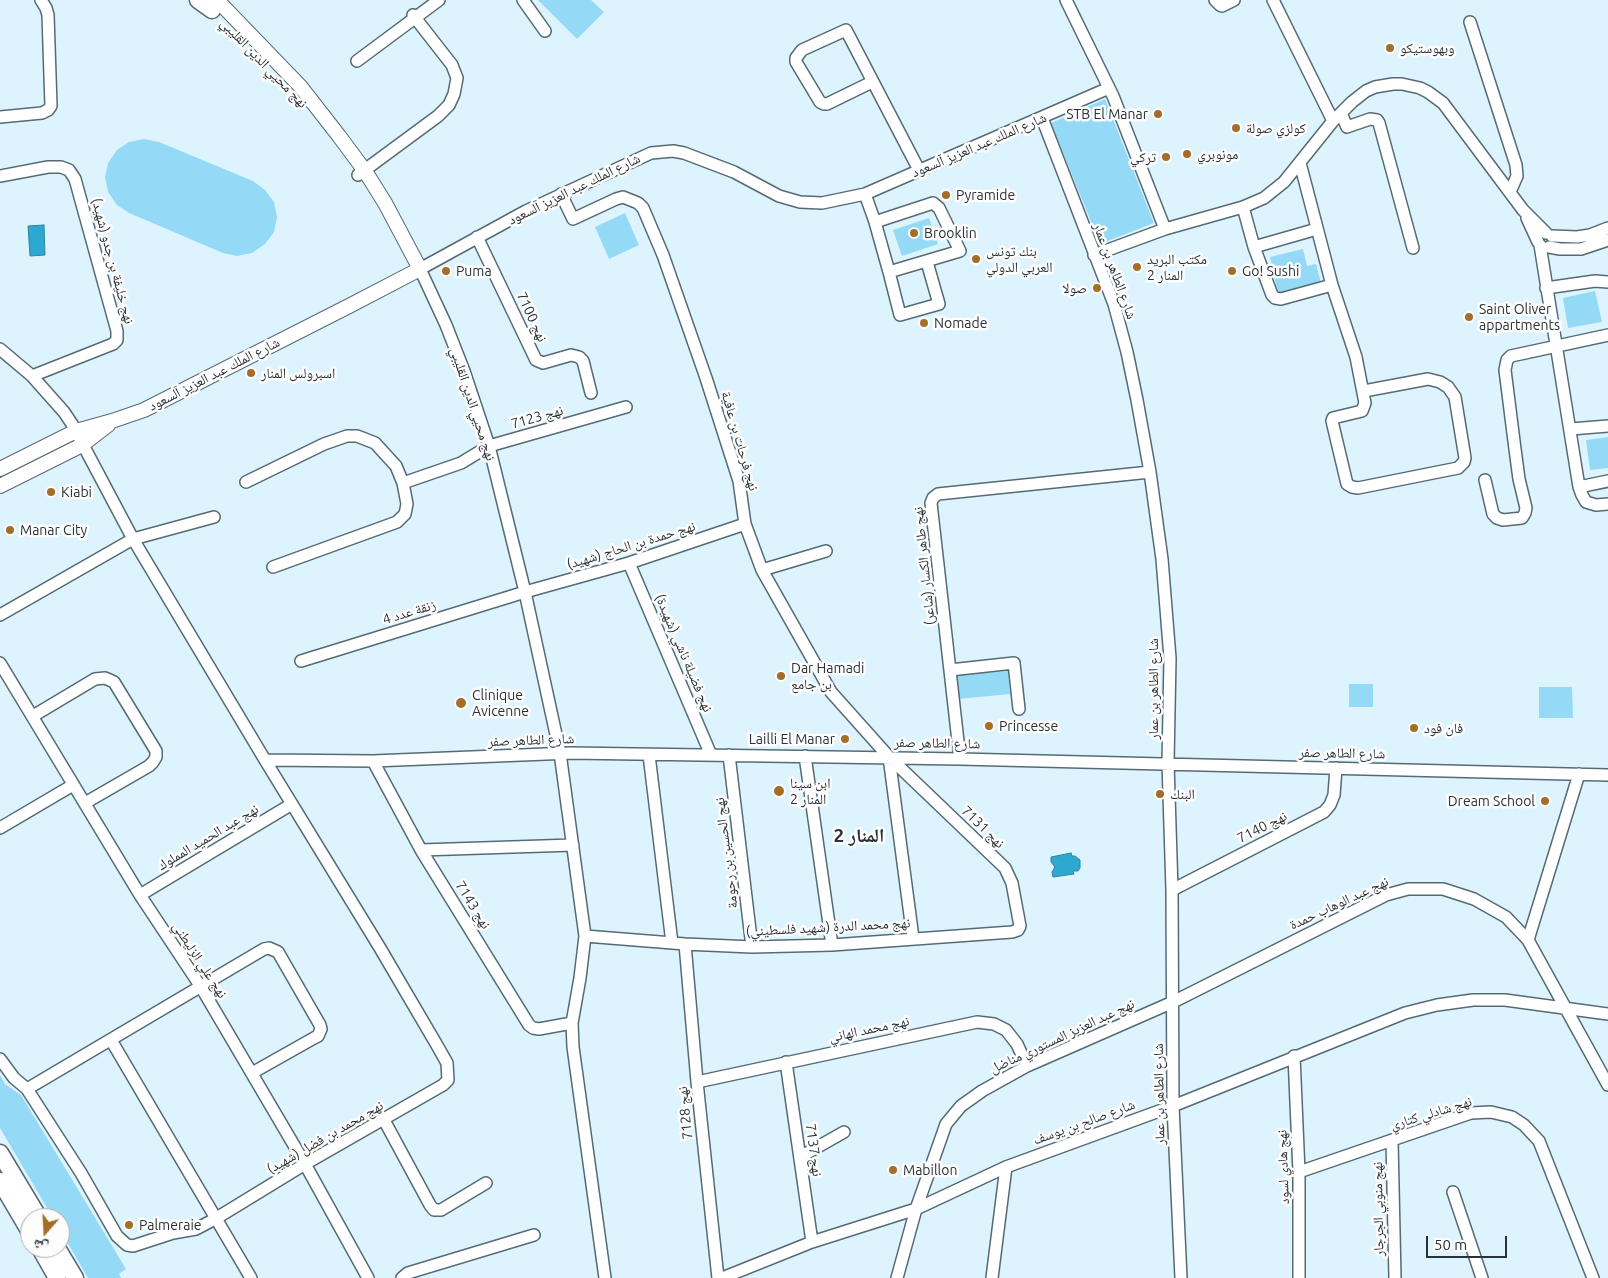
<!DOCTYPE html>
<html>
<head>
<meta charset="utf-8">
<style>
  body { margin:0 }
  #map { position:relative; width:1608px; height:1278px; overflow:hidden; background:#ddf4ff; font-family:Ubuntu,"Noto Naskh Arabic",sans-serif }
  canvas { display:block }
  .north { position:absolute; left:20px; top:1208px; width:50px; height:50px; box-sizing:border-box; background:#fdfdfd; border:1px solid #a9acad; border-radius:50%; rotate:199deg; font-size:14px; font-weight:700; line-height:20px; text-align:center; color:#2a3236 }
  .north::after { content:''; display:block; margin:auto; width:18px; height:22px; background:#a46e29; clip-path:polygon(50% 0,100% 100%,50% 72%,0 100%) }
  .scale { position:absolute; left:1426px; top:1236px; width:81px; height:22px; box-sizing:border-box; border:2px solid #2a3236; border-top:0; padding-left:6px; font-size:15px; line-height:18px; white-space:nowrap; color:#2a3236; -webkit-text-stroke:4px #fdfdfd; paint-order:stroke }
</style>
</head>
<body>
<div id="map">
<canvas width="1608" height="1278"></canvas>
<div class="north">ش</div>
<div class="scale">50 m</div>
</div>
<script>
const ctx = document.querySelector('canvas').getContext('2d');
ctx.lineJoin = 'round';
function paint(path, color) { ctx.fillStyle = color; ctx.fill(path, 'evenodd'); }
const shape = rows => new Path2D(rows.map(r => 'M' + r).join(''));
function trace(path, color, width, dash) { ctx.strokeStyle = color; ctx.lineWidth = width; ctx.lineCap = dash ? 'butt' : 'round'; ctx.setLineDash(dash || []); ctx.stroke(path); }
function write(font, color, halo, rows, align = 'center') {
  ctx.font = font + ' Ubuntu,"Noto Naskh Arabic",sans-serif'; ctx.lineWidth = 5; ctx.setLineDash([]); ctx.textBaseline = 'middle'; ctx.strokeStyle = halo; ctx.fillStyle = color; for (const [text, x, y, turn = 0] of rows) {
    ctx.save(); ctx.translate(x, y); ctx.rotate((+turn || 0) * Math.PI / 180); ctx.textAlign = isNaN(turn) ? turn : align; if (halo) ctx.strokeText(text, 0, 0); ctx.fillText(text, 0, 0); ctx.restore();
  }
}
paint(shape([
  [538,0,591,0,604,12,577,39],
  [1105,99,1154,223,1100,244,1051,123],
  [144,139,159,142,253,181,265,190,274,202,277,217,274,232,265,244,252,253,237,256,223,253,129,213,117,205,108,192,105,177,108,163,117,150,129,142],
  [625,213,639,245,609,259,595,227],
  [929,218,938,244,902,256,893,230],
  [1303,249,1307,266,1316,264,1321,283,1278,294,1270,257],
  [1595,291,1602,322,1568,328,1563,298],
  [1608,437,1608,468,1590,470,1586,440],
  [1008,671,1010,694,958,699,956,675],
  [1349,684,1373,684,1373,707,1349,707],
  [1539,687,1572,687,1573,718,1539,718],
  [0,1075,5,1084,21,1095,126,1269,119,1274,121,1278,88,1278,60,1230,60,1218,53,1218,0,1128]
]), '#94daf7');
const water = shape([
  [44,225,45,255,30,256,28,226,44,225],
  [1071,853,1072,856,1075,856,1080,860,1080,868,1078,871,1073,871,1074,874,1053,877,1052,872,1055,867,1051,862,1051,857,1071,853]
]);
paint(water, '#2da8d1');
trace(water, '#2c85a2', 1);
const minor = shape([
  [523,0,545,31],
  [1066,0,1113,96,1165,229],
  [1215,0,1220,5,1222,6,1234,0],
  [1273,0,1333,121],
  [1470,22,1516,165,1517,176,1510,192],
  [357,61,439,0],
  [872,82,827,104,824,104,820,102,796,62,796,58,802,50,846,30,919,170],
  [1341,113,1347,127,1370,119,1377,120,1379,123,1413,248],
  [0,117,42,113,48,110,51,106,48,15,46,8,41,0],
  [1042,118,1114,304,1127,352,1137,400,1150,472,1162,559,1170,658,1168,763,1172,890,1173,1106,1181,1278],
  [358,175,438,116,449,105,454,94,457,78,452,65,413,15],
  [0,176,48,167,61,167,69,170,75,179,117,331,117,340,113,344,32,376],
  [561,194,573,219,616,199,623,197,638,203,643,208,663,255,706,378,739,481,745,524,762,570,831,692,889,757,1005,868,1012,883,1020,926,1018,930,1012,932,832,945,752,947,685,944,585,936],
  [865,194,875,222,889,272,960,251,939,208,933,203,875,222],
  [1243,207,1254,247,1272,295,1275,298,1281,299,1332,285,1300,163],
  [1527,218,1538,242],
  [1552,236,1577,237,1590,235,1608,228],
  [477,237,536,360,543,363,571,355,579,357,583,361,591,393],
  [1540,245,1579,487,1582,495,1586,502,1596,505,1608,504],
  [1254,247,1317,229],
  [1549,247,1560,249,1581,249,1608,240],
  [1094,255,1165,229,1243,207,1264,198,1284,182,1333,121,1352,102,1366,91,1375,87,1393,84,1402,84,1420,88,1428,92,1443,103,1523,210,1546,233],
  [889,272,900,315,939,304,927,262],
  [1332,285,1356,357,1365,403,1362,411,1333,418,1332,421,1347,484,1352,487,1358,488,1458,468,1464,462,1465,458,1455,397,1448,387,1440,382,1428,379,1364,391],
  [1546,288,1595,281,1608,282],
  [0,349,32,376,64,412,72,424,133,539,265,760,380,948,438,1047,447,1063,448,1080,443,1085,305,1164,215,1219,196,1229,173,1233,133,1246,127,1245,117,1236,81,1173,27,1089,14,1078,0,1059],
  [1571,429,1608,426],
  [1485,480,1493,514,1497,518,1503,520,1522,518,1525,513,1526,508,1519,479,1515,449,1505,370,1507,360,1511,356,1608,335],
  [246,482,324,444,347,436,357,436,375,443,396,466,403,483,407,504,405,514,397,522,273,567],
  [403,483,461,463,489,446,626,407],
  [1579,487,1608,481],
  [629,563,711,755],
  [762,570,826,551],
  [0,615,133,539,214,517],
  [301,661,525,592,629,563,745,524],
  [0,663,140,895,201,987,305,1164,368,1278],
  [950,670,1014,663,1019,709],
  [33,716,95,679,105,678,114,682,156,751,156,757,153,762,149,766,85,803],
  [649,755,672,943],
  [729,755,752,947],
  [805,756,832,945],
  [889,757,913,938],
  [960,759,931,503,933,498,938,494,1150,472],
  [265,760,373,761,571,753,960,759,1608,775],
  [373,761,421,850,529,1025,533,1028,539,1029,572,1023],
  [0,828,73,785],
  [421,850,573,845],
  [1172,890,1324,812,1330,805,1334,795,1336,768],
  [140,895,292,804],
  [1528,940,1579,774],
  [685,944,697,1082,718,1278],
  [111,1040,251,1278],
  [1294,1056,1299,1172,1299,1278],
  [786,1062,812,1242],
  [697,1082,977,1022,994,1024,1006,1030,1017,1044,1027,1066],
  [27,1089,264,949,269,948,278,952,320,1025,321,1029,318,1036,314,1038,252,1073],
  [384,1120,430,1205,434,1210,441,1210,486,1183],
  [1392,1140,1395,1278],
  [800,1157,844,1132],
  [1299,1172,1471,1113,1491,1112,1512,1117,1524,1125,1539,1141,1593,1278],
  [1453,1192,1482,1278],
  [402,1278,408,1273,534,1235],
  [605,1278,573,1047,572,1023,580,978,585,936,560,753,525,592,489,446,464,371,446,325,420,269,526,211,651,153,673,151,684,153,734,172,779,196,800,202,822,203,865,194,1109,88],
  [722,1278,812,1242,916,1209,1006,1167,1173,1106,1405,1013,1437,1005,1473,1000,1505,1000,1608,1014],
  [897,1278,916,1209,946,1124,961,1106,982,1091,1027,1066,1173,1002,1386,895,1408,889,1443,889,1474,899,1506,917,1528,940,1608,1085],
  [992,1278,1006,1167]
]);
const major = shape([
  [0,469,76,431,112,421,144,410,349,306,420,269,385,203,365,171,339,136,300,86,217,0],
  [0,486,82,445,108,425]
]);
const highway = shape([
  [198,0,212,10],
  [0,1153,39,1218],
  [0,1181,30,1232],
  [40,1248,57,1278],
  [57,1248,75,1278]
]);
trace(minor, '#566a73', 14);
trace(major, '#566a73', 16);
trace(highway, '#566a73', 19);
trace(minor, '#fff', 11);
trace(major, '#fff', 14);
trace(highway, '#fff', 16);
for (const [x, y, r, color] of [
  [1390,48,5,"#a46e29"],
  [1158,114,5,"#a46e29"],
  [1236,128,5,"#a46e29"],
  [1187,154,5,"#a46e29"],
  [1166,157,5,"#a46e29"],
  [946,195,5,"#a46e29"],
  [914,233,5,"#a46e29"],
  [976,259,5,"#a46e29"],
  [1137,267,5,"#a46e29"],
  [446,271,5,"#a46e29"],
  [1232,271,5,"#a46e29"],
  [1097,288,5,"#a46e29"],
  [1469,317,5,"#a46e29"],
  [924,323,5,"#a46e29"],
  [251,373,5,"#a46e29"],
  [51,492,5,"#a46e29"],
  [10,530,5,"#a46e29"],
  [781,676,5,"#a46e29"],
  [461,703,6,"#a46e29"],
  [989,726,5,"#a46e29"],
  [1414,728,5,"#a46e29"],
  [845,739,5,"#a46e29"],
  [779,791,6,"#a46e29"],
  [1160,794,5,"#a46e29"],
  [1545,801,5,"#a46e29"],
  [893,1170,5,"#a46e29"],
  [129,1225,5,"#a46e29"]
]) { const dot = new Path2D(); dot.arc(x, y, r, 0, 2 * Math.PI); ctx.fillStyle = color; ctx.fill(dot); trace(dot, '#fdfdfd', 2); }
write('14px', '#2a3236', '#fdfdfd', [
  ["وبهوستيكو",1400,48],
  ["STB El Manar",1148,114,"right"],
  ["كولزي صولة",1246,128],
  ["مونوبري",1197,154],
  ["تركي",1156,157,"right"],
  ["Pyramide",956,195],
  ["Brooklin",924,233],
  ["بنك تونس",986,251],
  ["العربي الدولي",986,267],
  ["مكتب البريد",1147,259],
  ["المنار 2",1147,275],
  ["Puma",456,271],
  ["Go! Sushi",1242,271],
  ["صولا",1087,288,"right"],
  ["Saint Oliver",1479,309],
  ["appartments",1479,325],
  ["Nomade",934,323],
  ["اسبرولس المنار",261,373],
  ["Kiabi",61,492],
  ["Manar City",20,530],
  ["Dar Hamadi",791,668],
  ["بن جامع",791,684],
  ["Clinique",472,695],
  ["Avicenne",472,711],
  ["Princesse",999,726],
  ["فان فود",1424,728],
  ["Lailli El Manar",835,739,"right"],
  ["ابن سينا",790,783],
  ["المنار 2",790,799],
  ["البنك",1170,794],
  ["Dream School",1535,801,"right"],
  ["Mabillon",903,1170],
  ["Palmeraie",139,1225]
], 'left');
write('14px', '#2a3236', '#fdfdfd', [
  ["نهج محيي الدين القليبي",264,63,46],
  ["شارع الملك عبد العزيز آلسعود",979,145,-23],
  ["شارع الملك عبد العزيز آلسعود",574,189,-26],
  ["نهج خليفة بن جدو (شهيد)",113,261,75],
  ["شارع الطاهر بن عمار",1115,271,70],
  ["نهج 7100",532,317,65],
  ["شارع الملك عبد العزيز آلسعود",214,374,-27],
  ["نهج محيي الدين القليبي",473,404,72],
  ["نهج 7123",537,417,-16],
  ["نهج فرحات بن عافية",740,441,74],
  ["نهج حمدة بن الحاج (شهيد)",631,545,-17],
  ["نهج طاهر الكسار (شاعر)",924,566,-96],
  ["زنقة عدد 4",409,612,-17],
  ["نهج فضيلة ناشي (شهيدة)",684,653,67],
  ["شارع الطاهر بن عمار",1153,689,-90],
  ["شارع الطاهر صفر",531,740,-2],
  ["شارع الطاهر صفر",937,743,1],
  ["شارع الطاهر صفر",1342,753,1],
  ["نهج 7131",983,827,44],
  ["نهج 7140",1262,827,-27],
  ["نهج عبد الحميد المملوك",208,837,-31],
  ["نهج الحسين بن رحومة",726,853,-97],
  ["نهج عبد الوهاب حمدة",1339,903,-25],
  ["نهج 7143",473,905,58],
  ["نهج محمد الدرة (شهيد فلسطيني)",828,927,-3],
  ["نهج علي الزليطني",200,960,57],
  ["نهج محمد الهاني",869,1029,-12],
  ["نهج عبد العزيز المستوري مناضل",1062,1036,-25],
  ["شارع الطاهر بن عمار",1159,1094,-91],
  ["نهج 7128",685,1113,-96],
  ["نهج شادلي كتاري",1431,1113,-17],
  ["شارع صالح بن يوسف",1084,1122,-20],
  ["نهج محمد بن فضل (شهيد)",325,1137,-30],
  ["نهج 7137",814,1150,82],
  ["نهج هادي لسود",1283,1167,-92],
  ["نهج منوبي الجرجار",1378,1209,-91]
]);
write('bold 19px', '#2a3236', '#fdfdfd', [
  ["المنار 2",859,836]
]);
</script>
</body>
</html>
